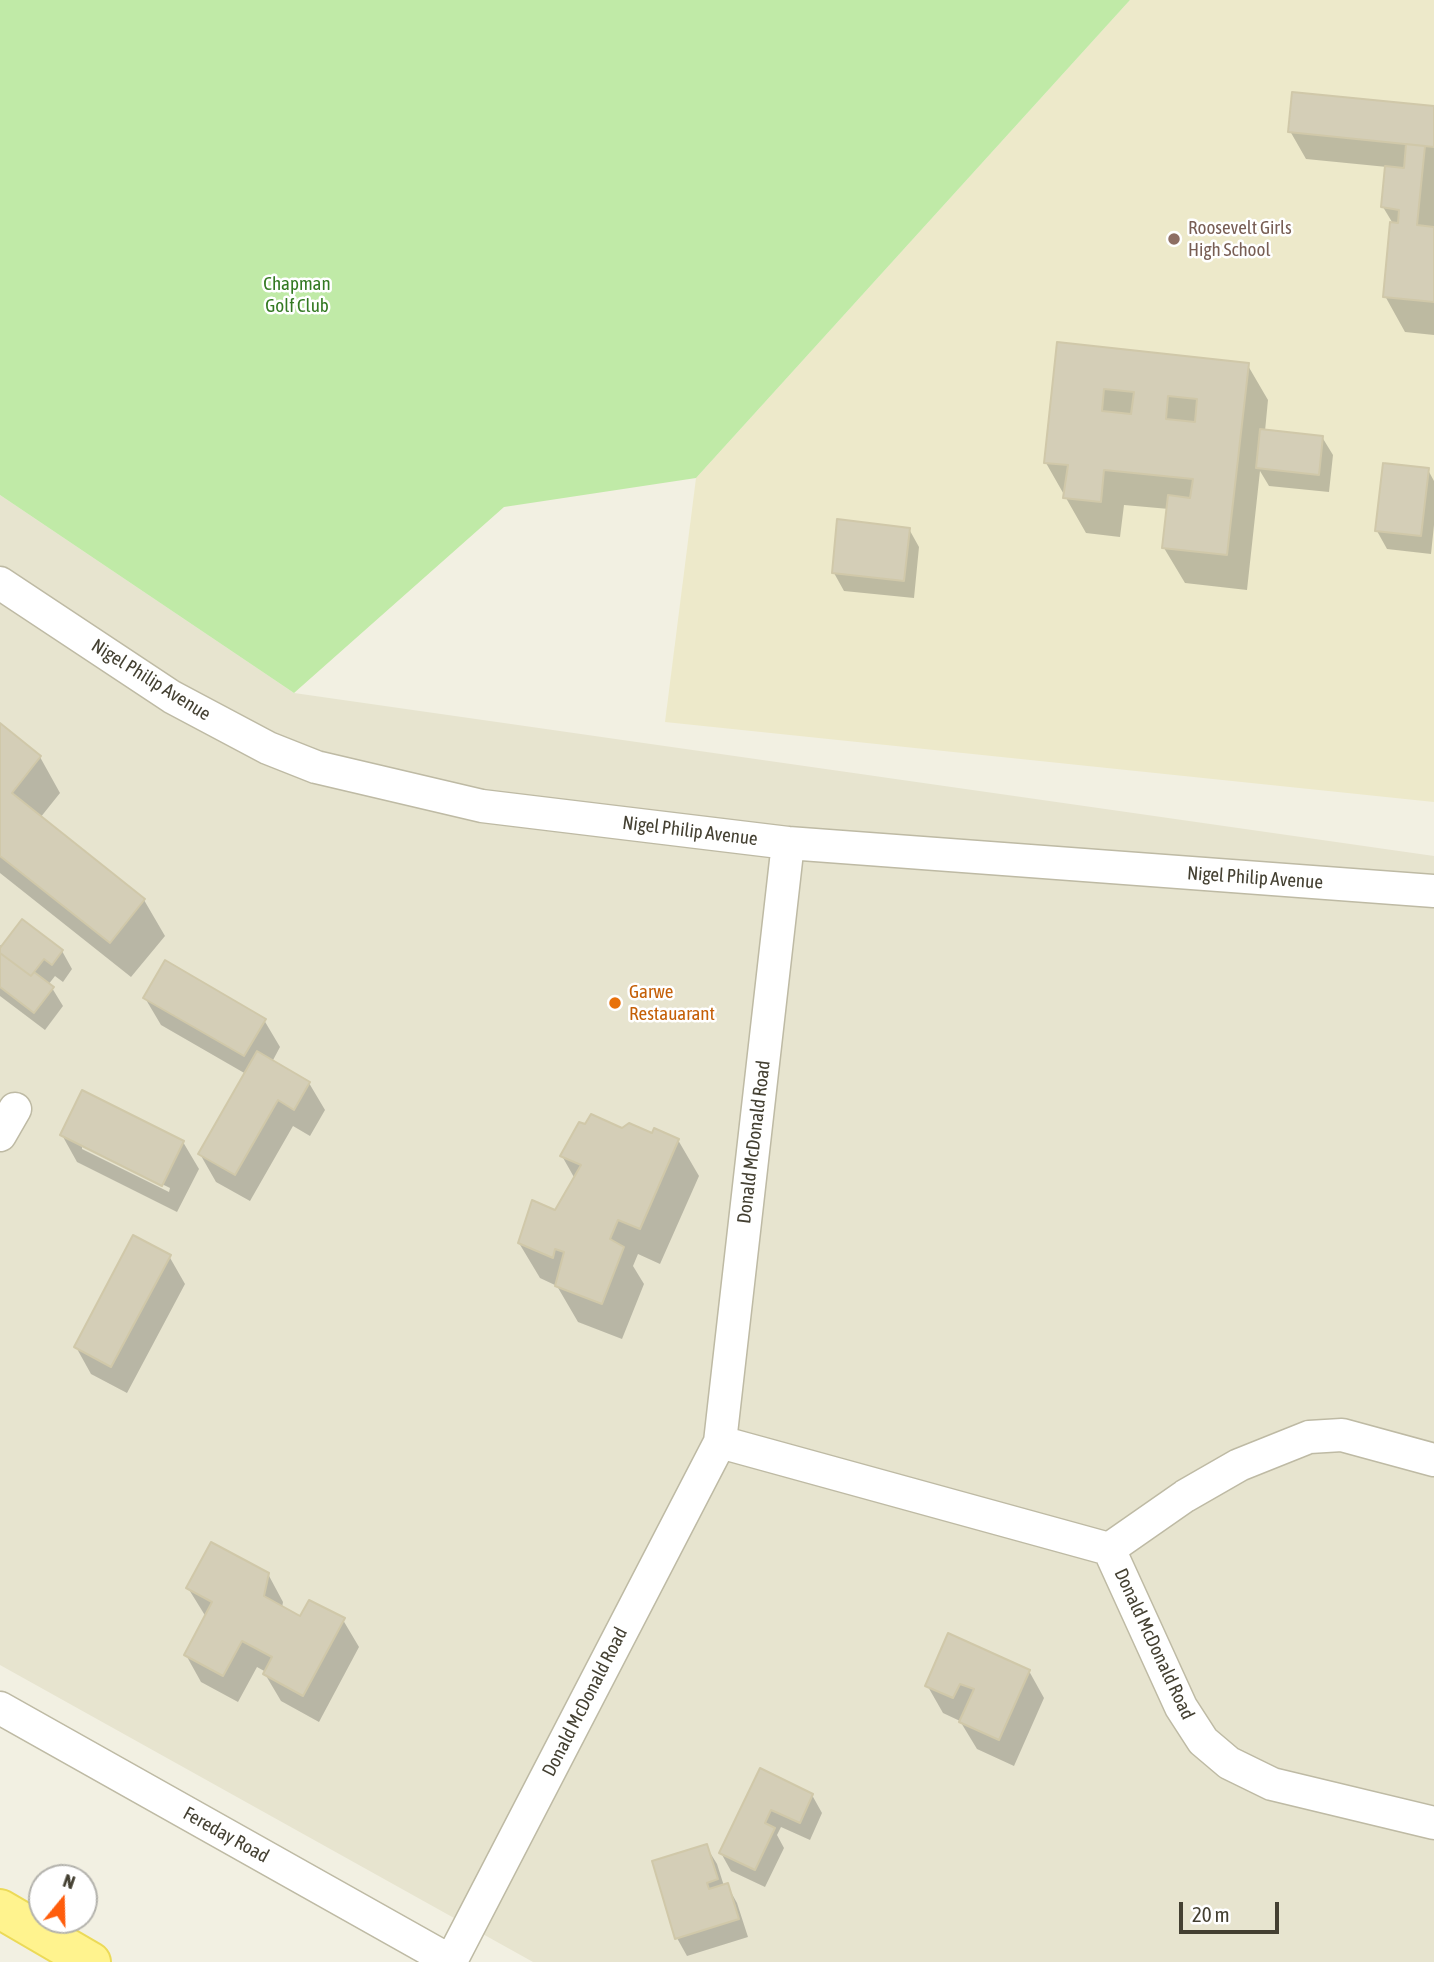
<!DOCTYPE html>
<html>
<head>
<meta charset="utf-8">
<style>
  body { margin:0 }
  #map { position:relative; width:1434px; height:1962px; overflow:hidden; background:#f2f0e2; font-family:"Asap Condensed",sans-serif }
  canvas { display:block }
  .north { position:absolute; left:28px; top:1864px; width:70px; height:70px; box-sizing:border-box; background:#fff; border:2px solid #b4b3ad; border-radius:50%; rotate:19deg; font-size:19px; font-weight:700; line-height:28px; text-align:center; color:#444032 }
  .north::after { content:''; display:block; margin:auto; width:24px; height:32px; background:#ff5d0c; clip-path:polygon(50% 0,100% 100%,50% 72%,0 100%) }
  .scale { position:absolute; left:1179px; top:1902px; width:100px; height:32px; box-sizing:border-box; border:4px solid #444032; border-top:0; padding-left:9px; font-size:21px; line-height:24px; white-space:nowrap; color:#444032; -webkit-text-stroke:5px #fff; paint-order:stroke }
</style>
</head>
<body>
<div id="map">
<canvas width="1434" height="1962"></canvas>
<div class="north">N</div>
<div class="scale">20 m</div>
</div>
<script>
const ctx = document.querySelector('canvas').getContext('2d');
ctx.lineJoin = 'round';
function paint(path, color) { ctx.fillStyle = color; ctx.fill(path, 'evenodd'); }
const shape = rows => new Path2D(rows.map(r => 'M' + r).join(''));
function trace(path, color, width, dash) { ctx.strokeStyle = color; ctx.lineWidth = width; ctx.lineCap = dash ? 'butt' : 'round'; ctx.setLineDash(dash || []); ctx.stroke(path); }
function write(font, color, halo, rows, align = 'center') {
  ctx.font = font + ' "Asap Condensed",sans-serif'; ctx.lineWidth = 5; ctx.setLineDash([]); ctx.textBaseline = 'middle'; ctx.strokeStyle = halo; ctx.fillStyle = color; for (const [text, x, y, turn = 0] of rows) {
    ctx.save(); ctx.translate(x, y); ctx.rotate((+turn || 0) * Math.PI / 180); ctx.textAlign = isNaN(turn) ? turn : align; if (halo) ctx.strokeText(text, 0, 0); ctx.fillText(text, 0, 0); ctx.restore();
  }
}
paint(shape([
  [0,495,294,693,1434,856,1434,1962,533,1962,0,1665]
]), '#e7e4cf');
paint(shape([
  [1130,0,1434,0,1434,802,665,722,696,478]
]), '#ede9ca');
paint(shape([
  [0,0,1130,0,696,478,504,507,294,693,0,495]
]), '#c0eaa7');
paint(shape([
  [1434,108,1434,335,1405,332,1385,296,1392,222,1383,207,1387,167,1306,159,1290,131],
  [1059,344,1247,364,1268,400,1265,431,1322,437,1333,455,1329,492,1269,486,1260,471,1247,590,1185,583,1164,548,1169,509,1124,505,1120,537,1086,533,1046,463],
  [1428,470,1434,481,1434,525,1431,554,1387,549,1377,531],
  [909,529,919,547,914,598,844,591,834,573],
  [0,726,40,757,60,793,40,818,144,900,165,936,131,977,0,873],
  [0,945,3,947,62,951,72,969,63,982,55,976,48,985,52,988,63,1006,45,1030,0,996],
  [145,998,264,1020,280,1047,272,1062,309,1083,325,1110,310,1136,293,1126,250,1201,216,1182,200,1154,246,1074,161,1025],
  [622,1130,678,1140,699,1176,660,1264,638,1254,633,1266,644,1284,622,1339,578,1322,557,1286,540,1278,519,1243,556,1213,575,1179,562,1156],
  [62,1135,183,1142,199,1169,177,1212,77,1162],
  [82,1145,170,1188,169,1192,82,1149],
  [169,1256,185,1284,127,1393,91,1374,76,1347],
  [268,1574,283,1602,282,1608,301,1618,343,1620,359,1647,319,1722,281,1701,265,1674,266,1672,257,1667,238,1702,201,1682,186,1655,206,1617,188,1588],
  [1029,1671,1044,1698,1014,1766,977,1749,960,1721,943,1713,927,1685],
  [761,1771,812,1795,822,1813,810,1840,781,1827,777,1835,784,1848,765,1887,731,1871,721,1853],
  [706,1846,717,1864,724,1886,727,1885,737,1903,748,1937,687,1956,677,1938]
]), '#0003');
const building = shape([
  [1292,92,1434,106,1434,147,1288,132,1292,92],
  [1406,144,1425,146,1417,225,1434,227,1434,302,1383,297,1390,222,1398,223,1399,210,1381,207,1385,166,1404,168,1406,144],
  [1057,342,1249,363,1227,555,1162,548,1168,495,1190,498,1193,479,1104,470,1101,502,1063,498,1068,465,1044,463,1057,342],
  [1104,389,1134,392,1131,414,1102,411,1104,389],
  [1168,396,1197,399,1195,422,1166,419,1168,396],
  [1260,429,1323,436,1319,475,1256,468,1260,429],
  [1383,463,1429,468,1421,536,1375,531,1383,463],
  [837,519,910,528,904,581,832,573,837,519],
  [0,723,41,756,12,793,145,899,110,943,0,856,0,723],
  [22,919,63,950,52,965,44,959,31,976,0,953,0,948,22,919],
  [0,953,31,976,34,972,54,987,34,1013,0,987,0,953],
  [165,960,266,1019,244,1056,143,998,165,960],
  [257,1051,310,1082,294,1110,278,1100,235,1175,198,1154,257,1051],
  [82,1090,184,1141,162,1186,60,1135,82,1090],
  [591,1114,622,1128,629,1123,652,1133,654,1128,679,1139,640,1229,618,1220,610,1239,624,1247,602,1304,555,1286,564,1252,555,1249,553,1258,518,1243,532,1200,555,1210,581,1165,560,1156,579,1122,585,1124,591,1114],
  [133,1235,171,1255,111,1367,74,1347,133,1235],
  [211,1542,269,1573,264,1596,300,1616,309,1600,345,1618,303,1696,263,1674,272,1657,242,1641,223,1676,184,1655,212,1602,186,1588,211,1542],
  [948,1633,1030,1670,999,1740,959,1722,974,1689,960,1684,953,1698,925,1686,948,1633],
  [760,1768,813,1794,800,1823,771,1810,765,1823,775,1828,755,1870,719,1853,760,1768],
  [707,1844,718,1879,707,1883,709,1889,728,1883,739,1919,675,1939,652,1861,707,1844]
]);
paint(building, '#d4ceb7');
trace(building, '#d0c8a9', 2);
const minor = shape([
  [0,583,172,697,268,748,316,767,482,806,788,843,1434,891],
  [0,1135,15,1109],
  [720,1442,1109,1549],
  [1109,1549,1181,1707,1203,1741,1229,1763,1272,1784,1434,1823],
  [1109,1549,1185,1496,1239,1465,1309,1437,1342,1435,1434,1460],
  [0,1708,452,1962],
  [451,1961,720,1442,788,843]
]);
const primary = shape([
  [0,1909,91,1962]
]);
trace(minor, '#bebaa4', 35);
trace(primary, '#ecda57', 42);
trace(minor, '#fff', 32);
trace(primary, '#fff38e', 38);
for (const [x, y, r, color] of [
  [1174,239,7,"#8d6e63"],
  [615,1003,7,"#e8710a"]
]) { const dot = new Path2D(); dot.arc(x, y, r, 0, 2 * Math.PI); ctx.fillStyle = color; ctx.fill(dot); trace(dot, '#fff', 2.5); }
write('19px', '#785e54', '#fff', [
  ["Roosevelt Girls",1188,228],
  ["High School",1188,250]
], 'left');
write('19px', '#337922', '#fff', [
  ["Chapman",297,284],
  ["Golf Club",297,306]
]);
write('19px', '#444032', '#fff', [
  ["Nigel Philip Avenue",151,680,32],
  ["Nigel Philip Avenue",690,831,7],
  ["Nigel Philip Avenue",1255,878,4],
  ["Donald McDonald Road",754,1142,-83],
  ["Donald McDonald Road",1154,1644,65],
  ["Donald McDonald Road",585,1702,-63],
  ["Fereday Road",226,1835,29]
]);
write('19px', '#c56008', '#fff', [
  ["Garwe",629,992],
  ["Restauarant",629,1014]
], 'left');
</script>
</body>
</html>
